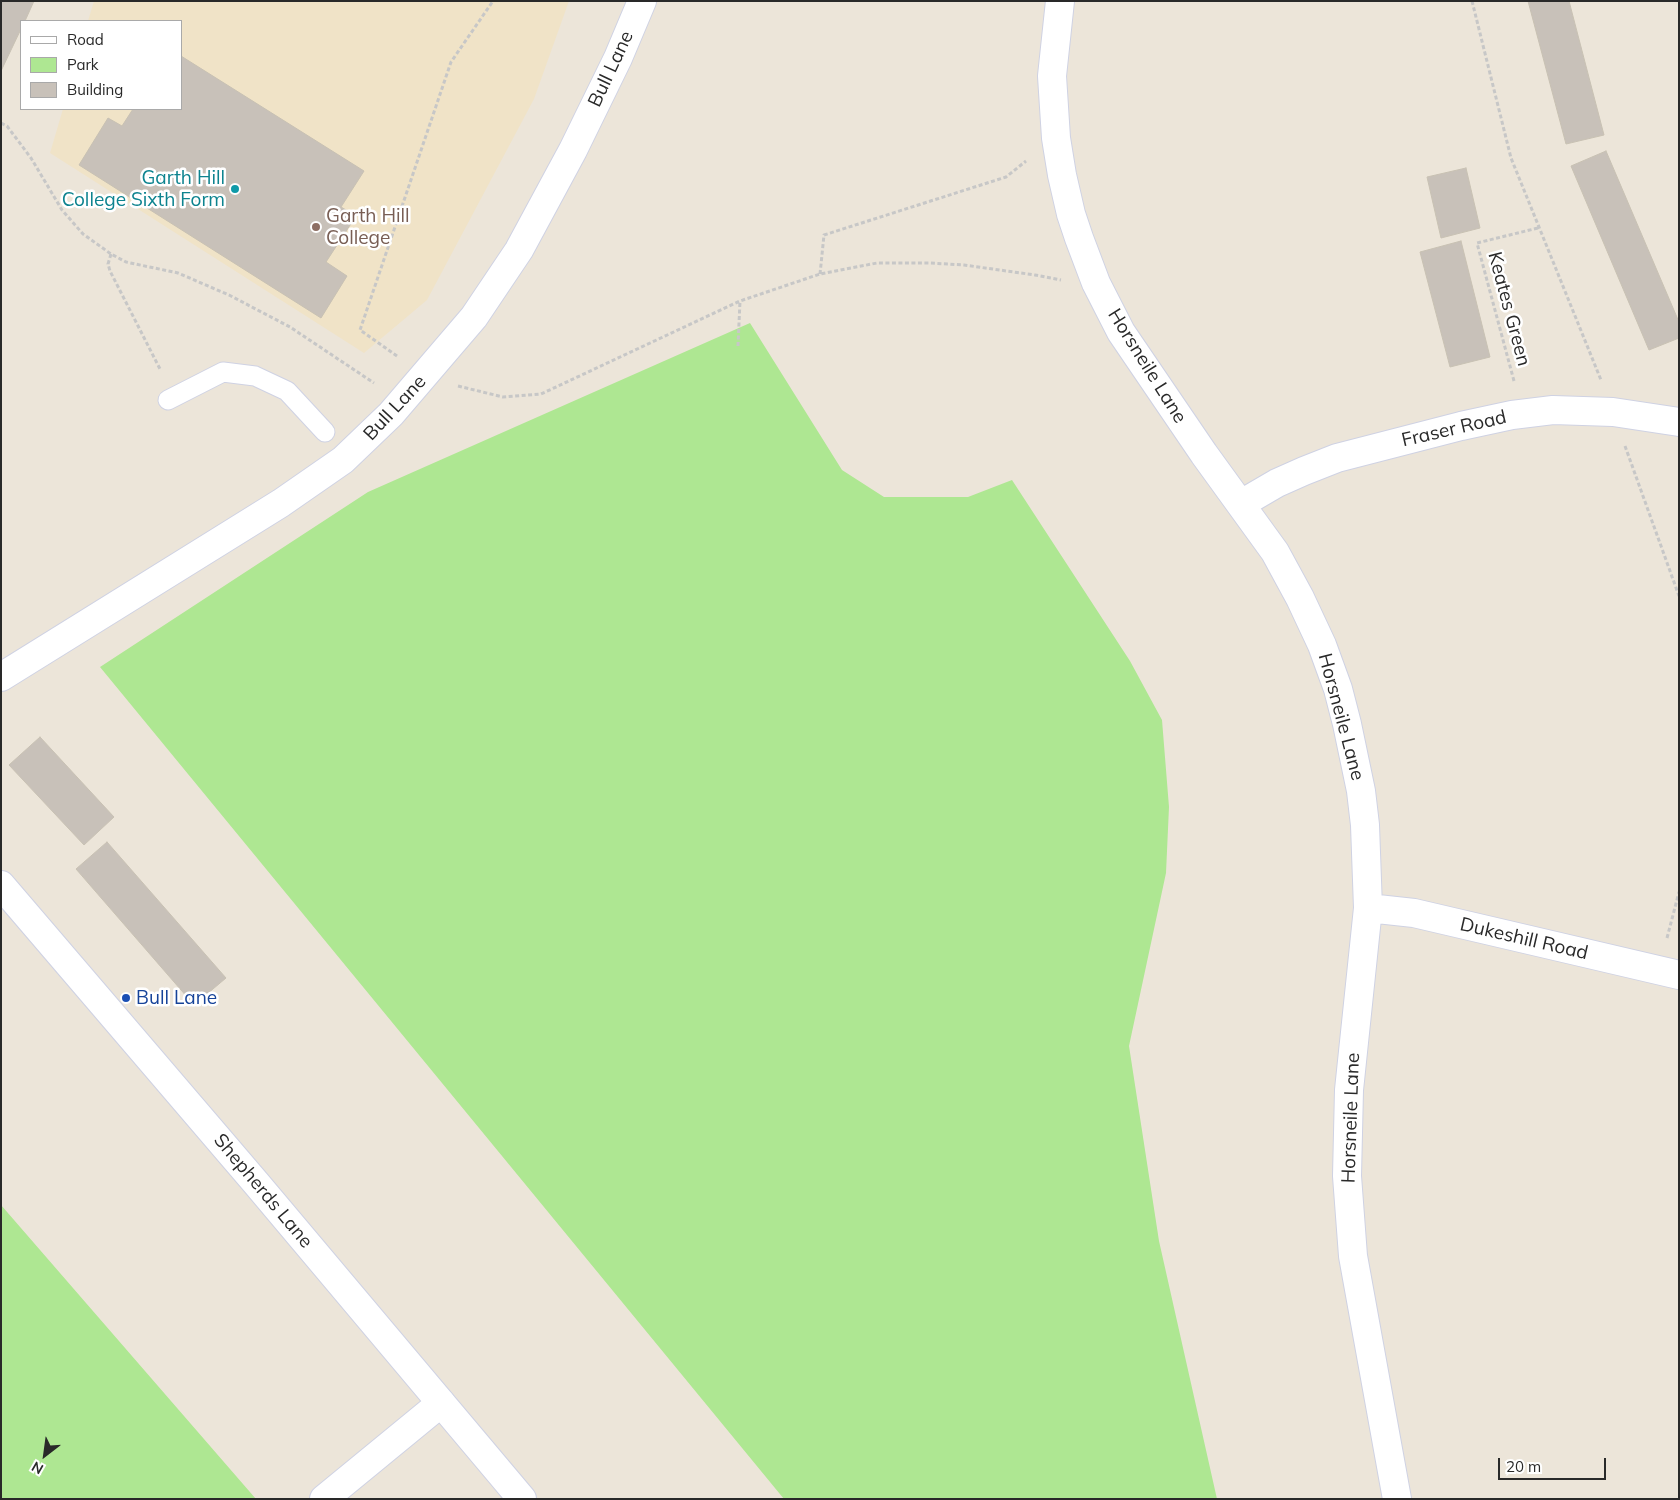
<!DOCTYPE html>
<html>
<head>
<meta charset="utf-8">
<style>
  body { margin:0 }
  #map { position:relative; width:1680px; height:1500px; overflow:hidden; background:#ece5d9; font-family:Mulish,sans-serif }
  canvas { display:block }
  .frame { position:absolute; inset:0; border:2px solid #292929; pointer-events:none }
  .legend { position:absolute; left:20px; top:20px; width:162px; height:90px; box-sizing:border-box; background:#fff; border:1px solid #a9a9a9; margin:0; padding:6px 9px; list-style:none; font-size:15px; color:#292929 }
  .legend li { display:flex; align-items:center; gap:10px; height:25px }
  .legend b { width:25px; border:1px solid #a9a9a9 }
  .north { position:absolute; left:20px; top:1430px; width:50px; height:50px; -webkit-text-stroke:4px #fff; paint-order:stroke; rotate:210deg; font-size:14px; font-weight:700; line-height:20px; text-align:center; color:#292929 }
  .north::after { content:''; display:block; margin:auto; width:18px; height:22px; background:#292929; clip-path:polygon(50% 0,100% 100%,50% 72%,0 100%) }
  .scale { position:absolute; left:1498px; top:1458px; width:108px; height:22px; box-sizing:border-box; border:2px solid #292929; border-top:0; padding-left:6px; font-size:15px; line-height:18px; white-space:nowrap; color:#292929; -webkit-text-stroke:4px #fff; paint-order:stroke }
</style>
</head>
<body>
<div id="map">
<canvas width="1680" height="1500"></canvas>
<div class="frame"></div>
<ul class="legend">
<li><b style="height:6px;background:#fff"></b>Road</li>
<li><b style="height:14px;background:#aee792"></b>Park</li>
<li><b style="height:14px;background:#c8c1b9"></b>Building</li>
</ul>
<div class="north">N</div>
<div class="scale">20 m</div>
</div>
<script>
const ctx = document.querySelector('canvas').getContext('2d');
ctx.lineJoin = 'round';
function paint(path, color) { ctx.fillStyle = color; ctx.fill(path, 'evenodd'); }
const shape = rows => new Path2D(rows.map(r => 'M' + r).join(''));
function trace(path, color, width, dash) { ctx.strokeStyle = color; ctx.lineWidth = width; ctx.lineCap = dash ? 'butt' : 'round'; ctx.setLineDash(dash || []); ctx.stroke(path); }
function write(font, color, halo, rows, align = 'center') {
  ctx.font = font + ' Mulish,sans-serif'; ctx.lineWidth = 5; ctx.setLineDash([]); ctx.textBaseline = 'middle'; ctx.strokeStyle = halo; ctx.fillStyle = color; for (const [text, x, y, turn = 0] of rows) {
    ctx.save(); ctx.translate(x, y); ctx.rotate((+turn || 0) * Math.PI / 180); ctx.textAlign = isNaN(turn) ? turn : align; if (halo) ctx.strokeText(text, 0, 0); ctx.fillText(text, 0, 0); ctx.restore();
  }
}
paint(shape([
  [94,1,569,1,534,99,427,300,364,353,50,153,63,109,181,109,181,21,88,21]
]), '#f0e3c7');
paint(shape([
  [750,323,842,470,884,497,968,497,1012,480,1130,661,1162,720,1169,807,1166,873,1129,1046,1159,1241,1217,1499,784,1499,100,667,368,492],
  [1,1205,256,1499,1,1499]
]), '#aee792');
const building = shape([
  [1,1,34,1,25,21,21,21,21,29,1,71,1,1],
  [1528,1,1569,1,1604,135,1566,144,1528,1],
  [181,56,364,171,341,207,356,216,326,262,347,276,321,318,79,165,108,118,122,126,133,109,181,109,181,56],
  [1606,151,1679,322,1679,338,1649,350,1571,166,1606,151],
  [1466,168,1480,228,1441,238,1427,177,1466,168],
  [1461,241,1490,357,1450,367,1420,252,1461,241],
  [40,737,114,817,84,845,9,765,40,737],
  [107,842,226,978,194,1005,76,869,107,842]
]);
paint(building, '#c8c1b9');
trace(building, '#c8c1b3', 1);
const lane = shape([
  [168,400,223,372,255,376,287,391,325,432]
]);
const street = shape([
  [1060,1,1052,76,1056,138,1062,175,1071,214,1079,238,1096,283,1121,332,1204,454,1275,552,1300,598,1322,645,1338,689,1347,724,1361,791,1365,825,1368,908,1349,1090,1347,1176,1353,1256,1397,1499],
  [1241,504,1277,483,1304,471,1337,458,1461,426,1512,415,1553,410,1613,412,1679,422],
  [1368,908,1414,913,1679,975],
  [324,1499,441,1403]
]);
const secondary = shape([
  [1,677,281,503,343,460,391,414,474,317,519,250,573,150,618,58,642,1],
  [1,885,256,1183,522,1499]
]);
trace(lane, '#cfd2e3', 21);
trace(street, '#cfd2e3', 30);
trace(secondary, '#cfd2e3', 30);
trace(shape([
  [1472,1,1511,158,1601,380],
  [1,123,7,126,31,158,62,210,83,234,111,254,126,262,178,273,229,295,290,327,374,383],
  [111,254,108,264,110,271,161,371],
  [820,274,824,235,1006,177,1026,161],
  [738,346,740,301],
  [397,356,360,330,451,62,493,1],
  [1514,381,1477,243,1538,228],
  [458,386,503,397,541,394,740,301,820,274,877,263,929,263,964,265,1035,275,1061,280],
  [1625,446,1679,596],
  [1667,938,1679,892]
]), '#c7c7c7', 3, [4, 2.5]);
trace(lane, '#fff', 19);
trace(street, '#fff', 28);
trace(secondary, '#fff', 28);
for (const [x, y, r, color] of [
  [235,189,5,"#0f9aa8"],
  [316,227,5,"#8d6e63"],
  [126,998,5,"#1a4fb4"]
]) { const dot = new Path2D(); dot.arc(x, y, r, 0, 2 * Math.PI); ctx.fillStyle = color; ctx.fill(dot); trace(dot, '#fff', 2); }
write('19px', '#292929', '#fff', [
  ["Bull Lane",611,69,-65],
  ["Keates Green",1509,309,75],
  ["Horsneile Lane",1147,366,58],
  ["Bull Lane",395,408,-47],
  ["Fraser Road",1454,429,-13],
  ["Horsneile Lane",1341,717,75],
  ["Dukeshill Road",1524,939,13],
  ["Horsneile Lane",1351,1118,-88],
  ["Shepherds Lane",263,1191,50]
]);
write('19px', '#0d838f', '#fff', [
  ["Garth Hill",225,178],
  ["College Sixth Form",225,200]
], 'right');
write('19px', '#785e54', '#fff', [
  ["Garth Hill",326,216],
  ["College",326,238]
], 'left');
write('19px', '#164399', '#fff', [
  ["Bull Lane",136,998]
], 'left');
</script>
</body>
</html>
